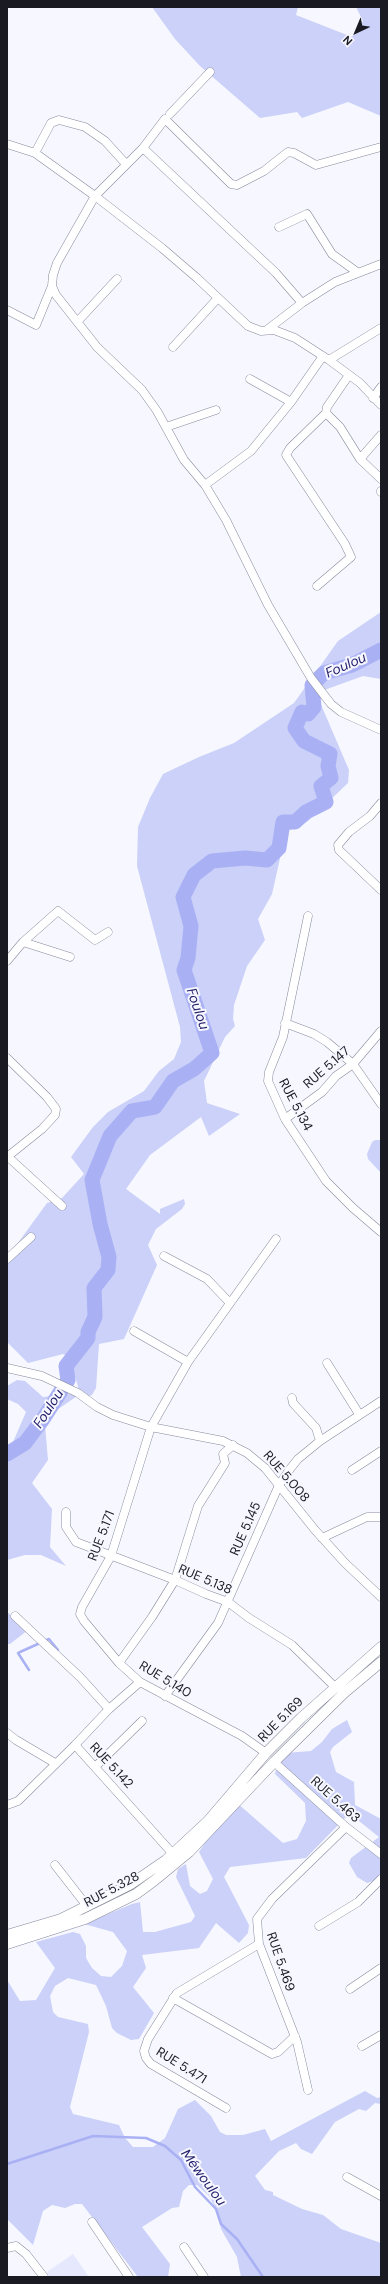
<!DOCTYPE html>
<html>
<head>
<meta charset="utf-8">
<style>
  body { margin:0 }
  #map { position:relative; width:388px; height:2284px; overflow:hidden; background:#f6f7ff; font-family:"DM Sans",sans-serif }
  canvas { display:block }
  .frame { position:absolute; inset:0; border:8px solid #1a1b22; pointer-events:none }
  .north { position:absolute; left:336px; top:12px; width:40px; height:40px; -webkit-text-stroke:3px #f6f7ff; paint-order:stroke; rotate:224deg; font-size:11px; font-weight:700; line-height:16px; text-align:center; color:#1a1b22 }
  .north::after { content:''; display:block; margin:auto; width:14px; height:18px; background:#1a1b22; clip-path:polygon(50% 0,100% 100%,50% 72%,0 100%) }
</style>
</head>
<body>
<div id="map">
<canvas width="388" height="2284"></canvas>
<div class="frame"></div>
<div class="north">N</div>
</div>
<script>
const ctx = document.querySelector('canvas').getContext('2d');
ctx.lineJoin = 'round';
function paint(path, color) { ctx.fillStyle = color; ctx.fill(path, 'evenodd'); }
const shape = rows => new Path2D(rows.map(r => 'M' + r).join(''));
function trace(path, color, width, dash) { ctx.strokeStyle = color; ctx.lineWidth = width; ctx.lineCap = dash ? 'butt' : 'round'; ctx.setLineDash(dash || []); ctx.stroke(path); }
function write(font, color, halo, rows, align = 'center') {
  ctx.font = font + ' "DM Sans",sans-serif'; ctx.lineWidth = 4; ctx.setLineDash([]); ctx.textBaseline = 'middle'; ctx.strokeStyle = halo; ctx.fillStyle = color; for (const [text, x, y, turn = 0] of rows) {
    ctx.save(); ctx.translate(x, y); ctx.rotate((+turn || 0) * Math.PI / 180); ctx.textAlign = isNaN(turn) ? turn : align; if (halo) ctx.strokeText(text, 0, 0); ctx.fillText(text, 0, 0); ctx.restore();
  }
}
paint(shape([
  [73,2254,89,2277,50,2277,47,2272]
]), '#e6e9fe');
paint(shape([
  [152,7,298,7,296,15,352,37,363,21,356,7,381,7,381,116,348,102,302,118,297,112,260,118,200,66,175,39],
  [381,612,381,679,363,676,316,693,349,770,348,783,308,821,286,832,272,894,258,919,265,940,247,966,234,1005,233,1019,235,1026,225,1037,204,1081,207,1103,240,1114,209,1136,201,1117,150,1155,126,1189,160,1214,160,1209,184,1199,185,1204,182,1209,156,1229,148,1245,157,1265,124,1339,99,1344,96,1388,92,1395,89,1396,80,1394,54,1412,45,1425,48,1460,32,1483,52,1509,50,1547,66,1566,41,1555,25,1555,7,1560,7,1456,26,1412,18,1404,7,1399,7,1386,17,1380,25,1381,43,1397,80,1393,69,1357,63,1354,28,1363,7,1342,7,1258,47,1203,62,1198,84,1174,71,1157,93,1127,108,1112,144,1091,159,1071,174,1059,181,1042,180,1027,137,866,138,827,150,798,163,774,199,757,234,743,294,703,338,641],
  [375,1140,381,1140,381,1173,368,1159,367,1154,372,1142],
  [7,1612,28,1630,10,1644,7,1644],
  [347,1720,352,1732,333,1747,330,1752,336,1772,354,1782,355,1805,381,1819,381,1879,367,1883,357,1877,349,1863,351,1858,379,1837,354,1817,346,1817,306,1858,230,1867,224,1877,249,1925,248,1933,239,1943,216,1923,199,1948,142,1955,146,1968,133,1987,154,2013,139,2039,131,2040,117,2033,112,2028,106,2006,96,1985,68,1978,55,1986,50,1996,53,2012,58,2017,88,2024,89,2032,70,2107,73,2114,119,2125,125,2138,133,2147,153,2147,165,2138,178,2109,195,2100,211,2116,220,2132,226,2135,243,2135,265,2129,271,2141,365,2091,377,2098,381,2097,381,2104,375,2103,366,2111,359,2109,335,2122,312,2154,301,2149,296,2143,279,2151,255,2176,265,2190,273,2192,273,2195,302,2209,323,2215,341,2229,381,2243,381,2277,241,2277,237,2257,221,2229,216,2209,209,2196,197,2185,189,2185,183,2191,179,2207,172,2208,142,2227,170,2264,168,2277,138,2277,82,2204,75,2204,65,2208,52,2205,43,2211,33,2245,7,2219,7,1980,20,2001,36,2000,55,1968,36,1942,73,1932,80,1934,86,1946,86,1958,92,1968,101,1976,111,1977,122,1966,127,1951,113,1932,84,1924,132,1904,140,1902,143,1932,155,1932,191,1922,195,1916,176,1877,178,1869,186,1864,190,1886,200,1894,207,1891,213,1879,199,1852,230,1805,237,1803,283,1843,297,1839,306,1821,305,1803,275,1774,277,1766,285,1753,311,1751,322,1742,332,1729]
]), '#cbd1f8');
trace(shape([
  [29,1670,18,1653,20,1652,49,1639,58,1650],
  [7,2164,93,2136,146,2138,165,2146,181,2160,195,2187,216,2209,221,2224,237,2239,263,2277]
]), '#a9b1f4', 2.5);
trace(shape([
  [7,1454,25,1443,43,1419,68,1380,66,1366,88,1338,88,1332,95,1317,94,1288,108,1270,109,1257,100,1224,92,1180,110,1136,132,1111,155,1107,173,1081,194,1069,212,1053,184,970,188,958,191,926,183,897,194,875,212,861,245,858,267,860,279,848,283,822,295,822,306,812,326,802,321,786,331,778,328,766,330,754,304,741,295,728,302,712,308,714,314,707,312,685,324,673,352,665,381,650]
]), '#a9b1f4', 15);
const minor = shape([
  [170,114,210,72],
  [7,144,35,153,95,196,57,263,53,275,52,286,56,295,97,347,142,390,157,411,184,460,205,485,226,520,268,605,311,678,331,704,341,712,381,730],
  [381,147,316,165,294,153,288,152,264,171,237,185,231,184,165,119,143,148,95,196,162,248,197,278,248,326,261,331,274,330,295,338,329,360,360,383,381,405],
  [143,148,276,273,302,303],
  [35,153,51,123,59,120,85,127,105,141,126,164],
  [279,227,307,214,332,254,357,272],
  [7,310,36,325,52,286],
  [78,321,117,279],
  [268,329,302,303,335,282,381,264],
  [173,347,218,298],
  [329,360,381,328],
  [349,375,327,407,326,413,340,427,360,459,381,479],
  [250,379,291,402],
  [373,398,381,387],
  [166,427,216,410],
  [360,459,381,435],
  [205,485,251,451,291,402,323,356],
  [381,491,381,492],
  [317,586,351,557,345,544,286,455,290,448,326,413],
  [381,803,370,816,349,832,338,845,339,850,381,890],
  [308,916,283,1037,269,1072,268,1081,285,1119,326,1181,353,1208,381,1232],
  [23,942,70,957],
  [7,961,23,942,58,911,95,940,108,932],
  [285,1023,314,1034,327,1042,353,1064,381,1104],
  [7,1058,47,1097,56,1109,55,1115,42,1129,7,1157],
  [285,1119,322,1092,336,1076,353,1064,381,1031],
  [7,1156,62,1206],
  [164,1256,207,1279,229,1302],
  [7,1259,31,1237],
  [134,1331,188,1362],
  [327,1363,359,1414],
  [7,1368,42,1376,78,1393,97,1407,113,1415,151,1427,223,1441,247,1453,265,1468,315,1530,345,1563,381,1597],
  [292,1398,293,1403,316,1428,320,1441],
  [233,1445,223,1454,225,1463,198,1506,175,1580,152,1617,119,1663,140,1682,242,1736,266,1753],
  [352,1470,381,1451],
  [66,1512,66,1527,76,1542,175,1580,206,1594,228,1602,249,1618,292,1645,335,1687],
  [322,1538,367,1517,381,1517],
  [15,1616,80,1677,109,1709],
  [119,1663,84,1621,80,1614,82,1607,111,1556,151,1427,188,1362,276,1239],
  [140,1682,109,1709,75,1745,173,1854],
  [165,1696,218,1623,279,1485,290,1469,298,1459,320,1441,381,1401],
  [7,1733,16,1740,55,1763],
  [274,1762,346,1827,381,1854],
  [96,1766,142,1721],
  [7,1805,18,1801,75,1745],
  [55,1865,87,1906],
  [319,1926,358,1902,381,1879],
  [350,1989,381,1968],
  [173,1998,272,2054,278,2052,295,2036],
  [362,2046,381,2035],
  [308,2090,297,2042,259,1944,257,1919,272,1899,346,1827],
  [226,2108,151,2064,146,2058,144,2051,148,2039,177,1993,259,1944],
  [347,2177,381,2196],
  [92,2222,129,2277],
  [184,2247,204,2277],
  [7,2248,16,2246,26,2254,44,2277]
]);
const major = shape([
  [7,1935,61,1919,131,1884,166,1860,208,1821,266,1753,301,1718,381,1647],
  [7,1944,85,1919,136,1894,155,1880,189,1852,274,1762,344,1693,381,1662]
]);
trace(minor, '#878a9b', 9);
trace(major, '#878a9b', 11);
trace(minor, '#fff', 8);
trace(major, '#fff', 10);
write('13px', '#1a1b22', '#f6f7ff', [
  ["RUE 5.147",327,1068,-41],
  ["RUE 5.134",295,1105,62],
  ["RUE 5.008",286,1477,49],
  ["RUE 5.145",246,1529,-66],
  ["RUE 5.171",102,1536,-69],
  ["RUE 5.138",205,1580,23],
  ["RUE 5.140",165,1680,31],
  ["RUE 5.169",281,1720,-45],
  ["RUE 5.142",111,1766,47],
  ["RUE 5.463",335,1800,42],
  ["RUE 5.328",112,1890,-28],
  ["RUE 5.469",280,1962,71],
  ["RUE 5.471",181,2066,32]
]);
write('italic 14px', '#27236e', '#f6f7ff', [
  ["Foulou",346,666,-24],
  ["Foulou",197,1009,71],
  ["Foulou",49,1409,-57],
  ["Méwoulou",203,2178,54]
]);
</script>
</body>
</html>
